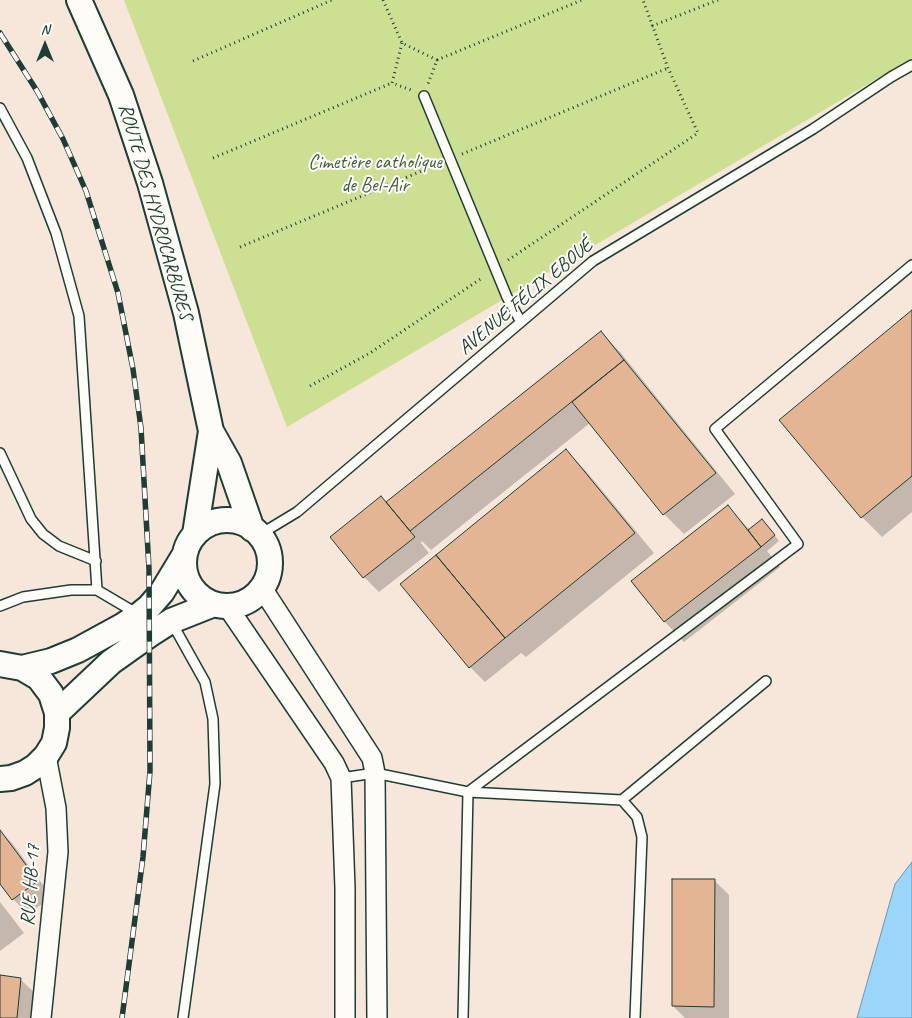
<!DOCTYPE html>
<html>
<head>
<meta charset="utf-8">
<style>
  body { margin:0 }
  #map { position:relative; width:912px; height:1018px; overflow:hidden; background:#f6e7da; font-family:Caveat,sans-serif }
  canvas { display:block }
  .north { position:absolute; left:20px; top:20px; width:50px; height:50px; -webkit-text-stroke:4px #fdfcf7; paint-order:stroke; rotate:0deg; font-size:14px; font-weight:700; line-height:20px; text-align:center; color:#1f3d34 }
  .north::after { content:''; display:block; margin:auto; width:18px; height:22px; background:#1f3d34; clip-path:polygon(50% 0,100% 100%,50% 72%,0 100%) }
</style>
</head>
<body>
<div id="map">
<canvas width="912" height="1018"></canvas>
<div class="north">N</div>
</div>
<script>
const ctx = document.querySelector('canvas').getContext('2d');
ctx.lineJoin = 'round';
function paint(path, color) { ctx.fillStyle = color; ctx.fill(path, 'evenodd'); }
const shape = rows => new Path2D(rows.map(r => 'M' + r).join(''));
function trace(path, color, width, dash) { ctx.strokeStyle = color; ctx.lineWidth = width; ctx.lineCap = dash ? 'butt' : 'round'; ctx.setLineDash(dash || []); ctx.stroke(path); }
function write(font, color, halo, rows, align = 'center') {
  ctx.font = font + ' Caveat,sans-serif'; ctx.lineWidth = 4; ctx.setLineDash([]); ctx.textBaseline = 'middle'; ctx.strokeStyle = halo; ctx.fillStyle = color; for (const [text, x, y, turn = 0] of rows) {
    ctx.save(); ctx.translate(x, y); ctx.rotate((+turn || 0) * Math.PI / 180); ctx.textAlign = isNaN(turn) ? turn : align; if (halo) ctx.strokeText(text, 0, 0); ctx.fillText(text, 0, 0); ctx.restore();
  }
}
paint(shape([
  [124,0,912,0,912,58,287,427]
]), '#ccdf93');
const water = shape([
  [912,862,912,1018,857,1018,895,884,912,862]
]);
paint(water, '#9ad5fa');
trace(water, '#6998ab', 1);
paint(shape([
  [912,312,912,512,882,537,862,517],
  [601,332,620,352,735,494,684,534,664,514,590,423,431,550,422,541,421,543,429,553,379,592,364,577,387,503],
  [566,451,586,471,654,553,526,657,521,653,485,682,470,667],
  [728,507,750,530,767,525,779,541,767,551,780,567,684,642,665,622,632,581],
  [0,831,12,843,52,897,28,914,13,899,0,881],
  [714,880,729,895,729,1018,685,1018,673,1006],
  [0,902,24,933,0,951],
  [0,977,20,979,36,994,33,1018,0,1018]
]), '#0003');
const building = shape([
  [912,310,912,476,861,518,779,420,912,310],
  [601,331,624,360,410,531,386,502,601,331],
  [624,360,716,473,663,515,572,402,624,360],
  [566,449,635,533,505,638,436,555,566,449],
  [381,496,415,537,363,578,330,537,381,496],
  [728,505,761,547,664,622,631,581,728,505],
  [762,519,775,535,761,547,748,530,762,519],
  [436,555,505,638,469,668,400,584,436,555],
  [0,830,38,881,12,900,0,884,0,830],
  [672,879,715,879,714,1007,672,1006,672,879],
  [0,975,21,978,17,1018,0,1018,0,975]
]);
paint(building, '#e4b595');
trace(building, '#1f3d34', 1);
const service = shape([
  [424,96,507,297,521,322],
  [0,108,27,158,56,233,79,316,97,590],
  [0,453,31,519,43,534,59,546,96,561],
  [259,535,297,512,593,261,813,129,891,77,912,65],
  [0,606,23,597,71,590,97,590,136,613],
  [172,623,205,682,213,719,215,784,183,1018],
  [341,778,375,773,468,792,622,800,766,681],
  [468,792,798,544,715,429,912,265],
  [622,800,637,817,642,837,635,1018],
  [463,1018,468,792]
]);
const minor = shape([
  [262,588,372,758,375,773,377,1018],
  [227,606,334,763,341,778,345,888,345,1018],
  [41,1018,58,852,56,808,46,756]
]);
const tertiary = shape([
  [79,0,121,95,150,183,186,313,211,431,229,463,252,529],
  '184 563a43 43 0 1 1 86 0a43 43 0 1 1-86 0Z',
  [195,534,211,431],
  [0,664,22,668,39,678,51,694,57,713,57,728,54,743,46,756,36,766,25,773,11,778,0,779],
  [22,668,51,661,78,650,122,626,139,615,149,607,162,592,185,554],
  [57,713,111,662,149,635,171,621,214,604]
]);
trace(service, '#1f3d34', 12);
trace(minor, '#1f3d34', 22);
trace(tertiary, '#1f3d34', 28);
trace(shape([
  [383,0,402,43,437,60,428,84],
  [652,26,718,0],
  [402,43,392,83,411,90],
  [437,60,582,0],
  [193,61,332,0],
  [462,154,668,68],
  [213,158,392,83],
  [240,247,436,165],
  [508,260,698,133,668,68,643,0],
  [310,386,370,353,482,278]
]), '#1f3d34', 3, [1, 4]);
trace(service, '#fdfcf7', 9);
trace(minor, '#fdfcf7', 19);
trace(tertiary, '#fdfcf7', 24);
const rail = shape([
  [0,33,37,91,63,139,86,191,118,293,133,369,141,428,149,569,150,771,143,857,122,1018]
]);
trace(rail, '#1f3d34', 5.5);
trace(rail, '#fdfcf7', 4, [11]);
write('20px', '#425d47', '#fdfcf7', [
  ["Cimetière catholique",375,163],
  ["de Bel-Air",375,186]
]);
write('20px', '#1f3d34', '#fdfcf7', [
  ["ROUTE DES HYDROCARBURES",155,212,74],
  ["AVENUE FÉLIX EBOUÉ",526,297,-40],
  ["RUE HB-17",31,885,-86]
]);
</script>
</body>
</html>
